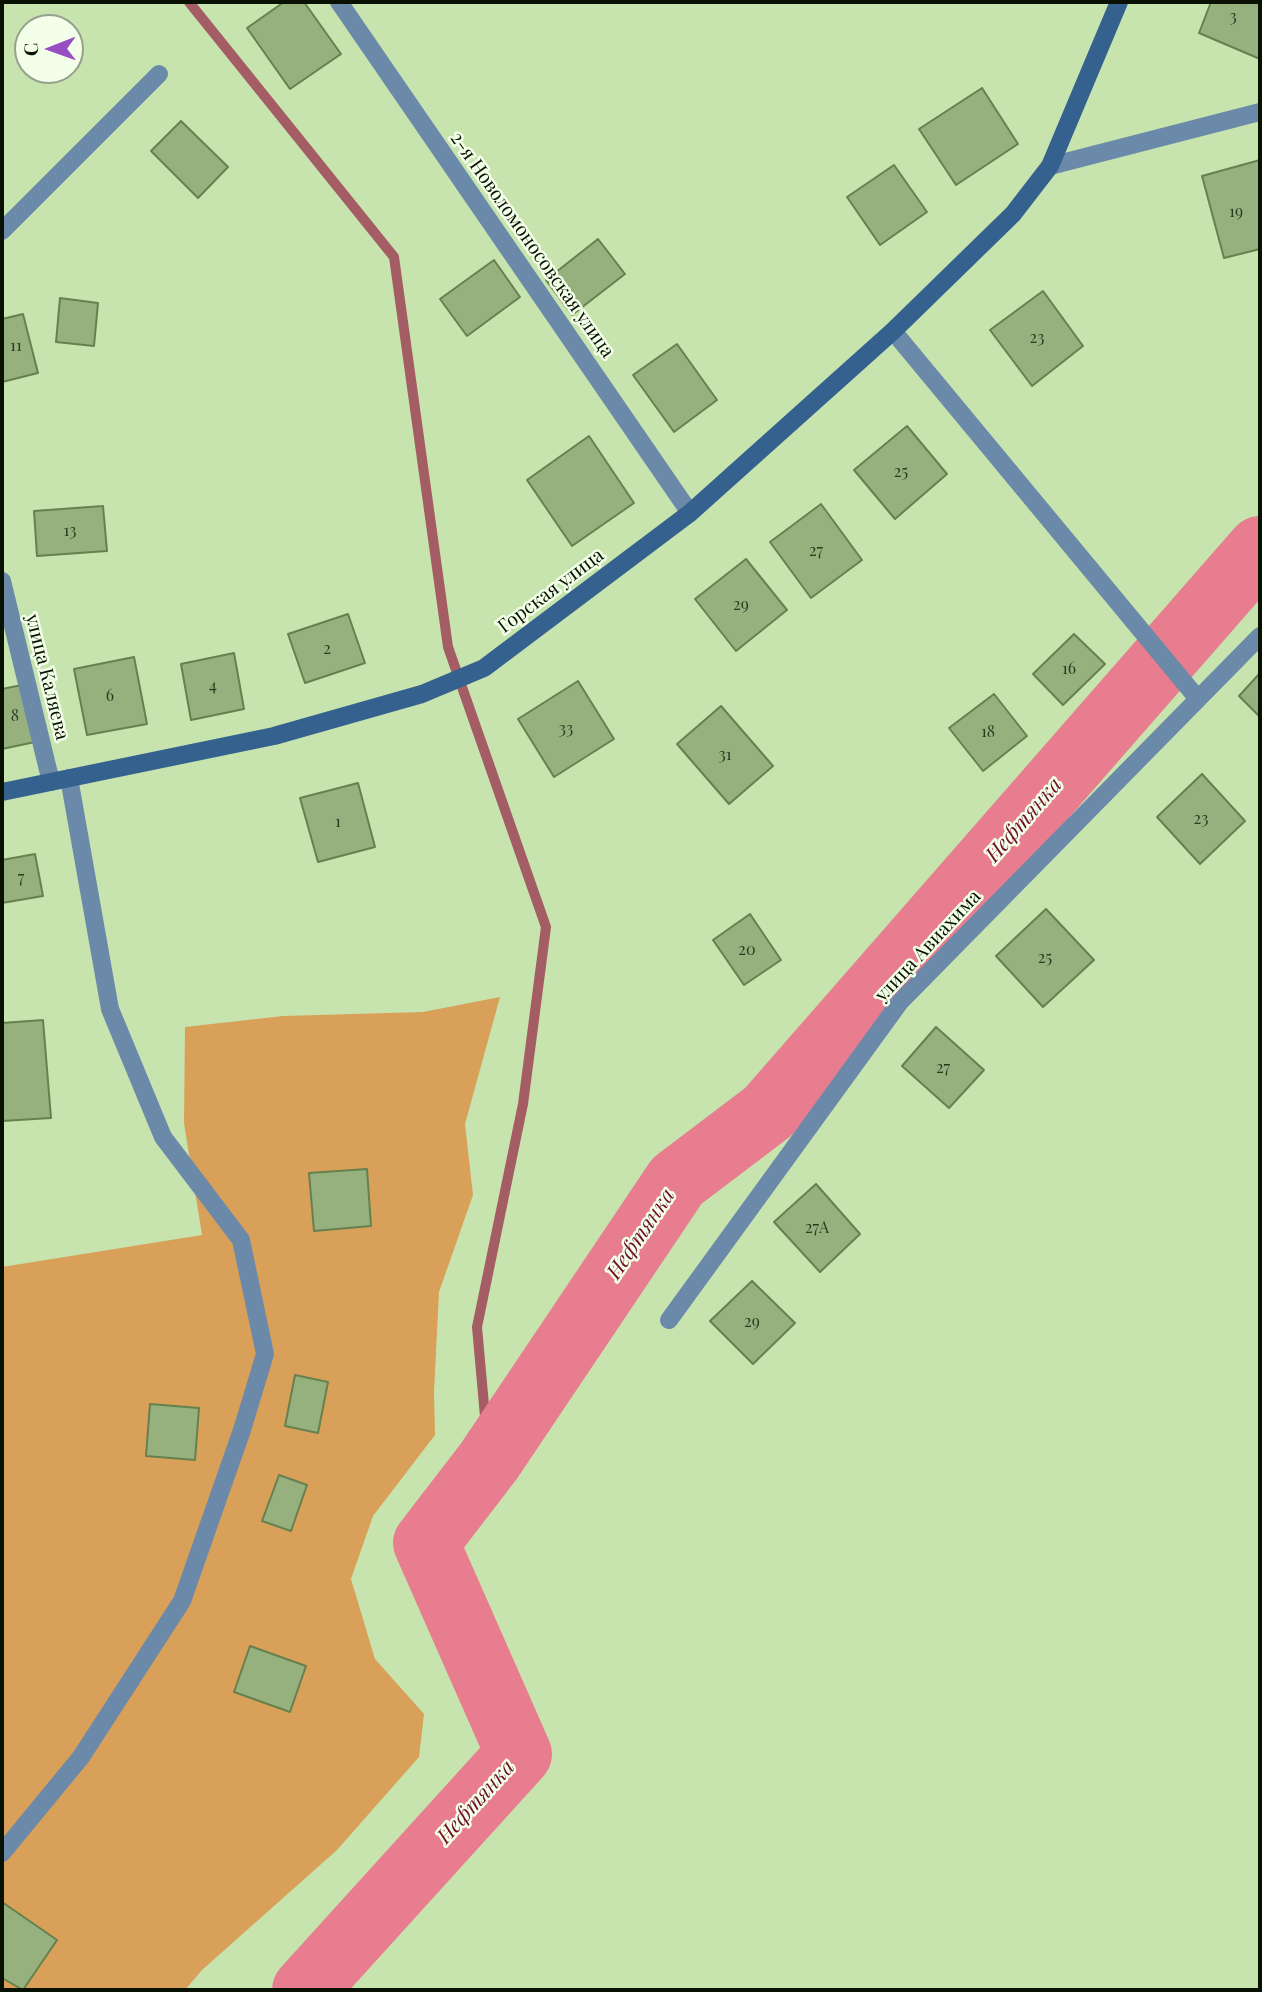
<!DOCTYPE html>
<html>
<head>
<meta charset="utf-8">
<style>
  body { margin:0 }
  #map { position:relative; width:1262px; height:1992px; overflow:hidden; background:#c7e4ae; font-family:"Playfair Display",serif }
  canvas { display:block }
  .frame { position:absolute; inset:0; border:4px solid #091202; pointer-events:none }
  .north { position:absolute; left:14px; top:14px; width:70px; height:70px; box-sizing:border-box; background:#f3ffe9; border:2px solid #95a08d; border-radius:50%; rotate:269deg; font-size:19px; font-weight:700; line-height:28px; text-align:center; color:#091202 }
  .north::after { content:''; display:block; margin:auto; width:24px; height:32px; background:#974ec2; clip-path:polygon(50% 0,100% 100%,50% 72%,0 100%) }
</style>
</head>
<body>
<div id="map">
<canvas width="1262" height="1992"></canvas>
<div class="frame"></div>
<div class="north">С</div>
</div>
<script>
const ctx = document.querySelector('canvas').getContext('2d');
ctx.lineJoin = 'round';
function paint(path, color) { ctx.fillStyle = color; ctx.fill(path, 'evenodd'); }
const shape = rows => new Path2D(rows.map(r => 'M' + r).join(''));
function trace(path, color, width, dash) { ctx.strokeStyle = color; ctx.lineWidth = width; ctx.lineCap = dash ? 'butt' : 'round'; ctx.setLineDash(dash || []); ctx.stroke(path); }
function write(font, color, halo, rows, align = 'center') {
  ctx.font = font + ' "Playfair Display",serif'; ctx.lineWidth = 5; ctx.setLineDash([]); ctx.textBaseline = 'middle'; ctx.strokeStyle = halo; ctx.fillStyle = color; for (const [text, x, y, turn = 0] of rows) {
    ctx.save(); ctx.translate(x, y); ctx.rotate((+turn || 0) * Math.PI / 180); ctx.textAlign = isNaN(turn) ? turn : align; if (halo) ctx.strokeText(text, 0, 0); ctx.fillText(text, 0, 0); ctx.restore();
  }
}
paint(shape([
  [500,997,465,1124,473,1195,439,1292,434,1392,435,1435,373,1516,351,1579,375,1659,424,1714,419,1757,337,1850,202,1970,185,1990,2,1990,2,1267,202,1235,184,1123,185,1027,283,1016,423,1012]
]), '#d8a059');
trace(shape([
  [189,2,394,257,448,647,546,927,523,1104,477,1327,489,1461]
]), '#a45d64', 10);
trace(shape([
  [305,1990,519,1754,426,1543,489,1461,677,1181,768,1112,1260,549]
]), '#e77d8e', 66);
const building = shape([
  [284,2,304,2,341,54,290,89,247,28,284,2],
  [1211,2,1260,2,1260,59,1199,33,1211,2],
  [982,88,1018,144,956,185,919,129,982,88],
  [181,121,228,167,198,198,151,151,181,121],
  [1260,160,1260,249,1224,258,1202,176,1260,160],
  [894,165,927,212,880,245,847,197,894,165],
  [598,239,625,274,572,315,546,280,598,239],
  [494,260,520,297,467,336,440,299,494,260],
  [1043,291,1083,346,1032,386,990,330,1043,291],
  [60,298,98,303,94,346,56,342,60,298],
  [23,314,38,373,2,382,2,319,23,314],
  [677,344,717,400,674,432,633,375,677,344],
  [907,426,947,474,895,519,854,470,907,426],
  [589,436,634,503,572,546,527,480,589,436],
  [821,504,862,560,811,598,770,542,821,504],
  [103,506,107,551,37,556,34,511,103,506],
  [746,559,787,610,736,651,695,599,746,559],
  [348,614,365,663,305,683,288,634,348,614],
  [1074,634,1105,664,1063,705,1033,674,1074,634],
  [234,653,244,709,191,720,181,664,234,653],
  [134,657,147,724,87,735,74,669,134,657],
  [1260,673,1260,717,1239,696,1260,673],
  [578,681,614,739,554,777,518,719,578,681],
  [22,685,35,742,2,749,2,689,22,685],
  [994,694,1027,736,983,771,949,728,994,694],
  [721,706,773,766,729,804,677,744,721,706],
  [1202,774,1245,821,1200,864,1157,817,1202,774],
  [358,783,375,847,318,862,300,798,358,783],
  [35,854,43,896,2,903,2,860,35,854],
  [1046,909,1094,960,1043,1007,996,956,1046,909],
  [750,914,781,960,744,985,713,940,750,914],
  [43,1020,51,1118,2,1121,2,1023,43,1020],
  [936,1027,984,1070,949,1108,902,1066,936,1027],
  [367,1169,371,1226,314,1231,309,1173,367,1169],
  [816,1184,860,1234,820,1272,774,1222,816,1184],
  [752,1281,795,1323,753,1364,710,1321,752,1281],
  [295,1375,328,1382,318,1433,285,1426,295,1375],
  [150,1404,199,1408,195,1460,146,1456,150,1404],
  [279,1475,307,1485,291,1531,262,1521,279,1475],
  [250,1646,306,1666,290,1712,234,1692,250,1646],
  [2,1902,57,1940,23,1990,2,1978,2,1902]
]);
paint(building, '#96b17d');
trace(building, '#66804e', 2);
trace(shape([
  [339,2,690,513],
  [1050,166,1260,112],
  [2,231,159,74],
  [893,331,1198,699],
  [2,581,51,782],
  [669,1320,900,1002,1260,636],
  [2,1853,81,1757,182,1601,242,1430,265,1354,241,1240,163,1137,110,1009,69,778]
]), '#6b89a9', 18);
trace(shape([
  [2,792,274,736,422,694,484,668,690,513,893,331,1013,214,1050,166,1119,2]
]), '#35618f', 18);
write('16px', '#2c3a21', null, [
  ["3",1233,17],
  ["19",1236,212],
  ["23",1037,338],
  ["11",16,346],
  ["25",901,472],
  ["13",70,531],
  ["27",816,551],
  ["29",741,605],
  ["2",327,649],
  ["16",1069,669],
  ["4",213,686],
  ["6",110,696],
  ["8",15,716],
  ["33",566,729],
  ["18",988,732],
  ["31",725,755],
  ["23",1201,819],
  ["1",338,822],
  ["7",21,878],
  ["20",747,950],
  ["25",1045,958],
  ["27",943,1068],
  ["27А",817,1228],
  ["29",752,1322]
]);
write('19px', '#091202', '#f3ffe9', [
  ["2-я Новоломоносовская улица",532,245,55],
  ["Горская улица",551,591,-37],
  ["улица Каляева",47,677,76],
  ["улица Авиахима",928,946,-47]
]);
write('italic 21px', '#6e0e2a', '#f3ffe9', [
  ["Нефтянка",1024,820,-49],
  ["Нефтянка",641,1234,-56],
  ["Нефтянка",476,1802,-48]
]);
</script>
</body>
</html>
